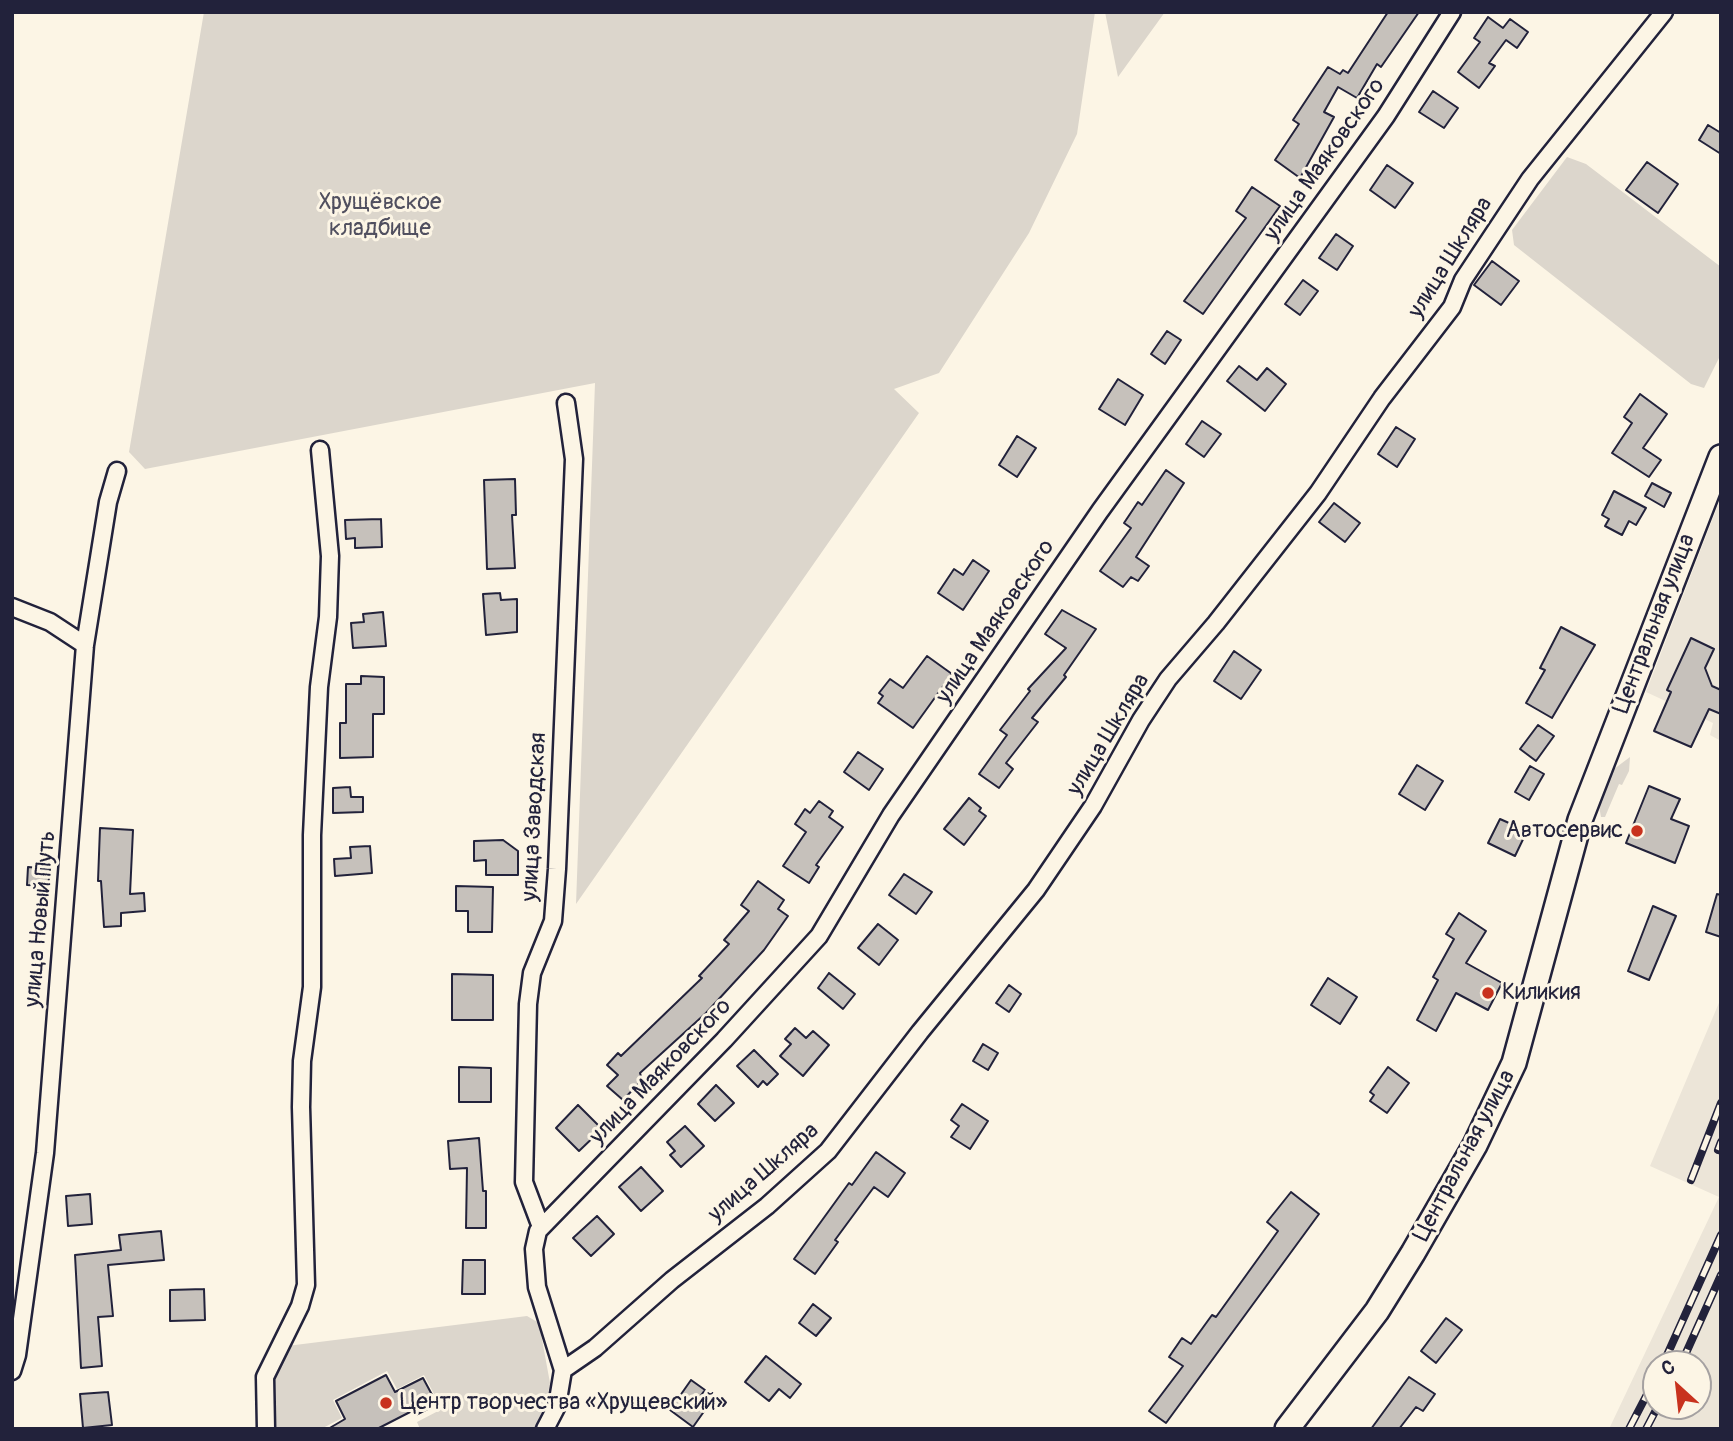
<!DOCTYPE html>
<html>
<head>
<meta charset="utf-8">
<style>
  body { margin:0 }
  #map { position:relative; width:1733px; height:1441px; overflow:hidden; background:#fcf5e5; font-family:Pangolin,sans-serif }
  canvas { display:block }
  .frame { position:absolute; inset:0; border:14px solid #22223b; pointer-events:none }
  .north { position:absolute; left:1642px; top:1350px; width:70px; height:70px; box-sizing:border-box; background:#fcf5e5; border:2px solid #a5a1a1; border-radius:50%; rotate:333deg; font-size:19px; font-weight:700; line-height:28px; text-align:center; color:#22223b }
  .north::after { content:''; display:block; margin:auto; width:24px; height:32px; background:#c8321e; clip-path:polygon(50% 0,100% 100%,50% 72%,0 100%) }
</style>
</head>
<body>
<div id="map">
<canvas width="1733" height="1441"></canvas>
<div class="frame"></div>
<div class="north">С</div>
</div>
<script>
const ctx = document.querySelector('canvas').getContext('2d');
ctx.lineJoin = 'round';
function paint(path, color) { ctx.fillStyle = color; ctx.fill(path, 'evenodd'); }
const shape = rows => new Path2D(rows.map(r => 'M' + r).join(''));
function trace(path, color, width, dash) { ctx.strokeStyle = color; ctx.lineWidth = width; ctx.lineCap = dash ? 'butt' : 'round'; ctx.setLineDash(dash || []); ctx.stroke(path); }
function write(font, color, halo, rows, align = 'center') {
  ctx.font = font + ' Pangolin,sans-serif'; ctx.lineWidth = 6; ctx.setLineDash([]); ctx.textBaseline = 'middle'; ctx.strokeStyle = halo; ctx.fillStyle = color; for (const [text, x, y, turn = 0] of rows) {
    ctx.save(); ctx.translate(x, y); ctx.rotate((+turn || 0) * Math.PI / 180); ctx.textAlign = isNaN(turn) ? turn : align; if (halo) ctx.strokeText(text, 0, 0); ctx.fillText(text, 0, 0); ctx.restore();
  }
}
paint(shape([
  [1721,497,1721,741,1710,735,1713,723,1646,692],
  [1721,998,1721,1429,1609,1429,1719,1197,1650,1166],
  [1656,1364,1698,1364,1698,1406,1656,1406]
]), '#ece5d8');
paint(shape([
  [204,12,1095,12,1077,134,1029,233,939,373,894,389,919,413,576,904,595,383,145,469,129,452],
  [1105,12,1165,12,1118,77],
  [1567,157,1586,164,1721,267,1721,354,1704,388,1691,384,1514,245,1512,230],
  [1630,757,1629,771,1622,785,1619,784,1605,817,1601,817,1599,806,1614,769],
  [527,1316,539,1323,550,1383,544,1414,536,1429,420,1429,417,1422,442,1409,424,1375,397,1389,387,1371,333,1400,342,1418,321,1429,275,1429,270,1390,287,1346]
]), '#dcd6cc');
const building = shape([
  [1388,12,1419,12,1381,67,1377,64,1357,98,1338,87,1324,112,1334,117,1300,178,1275,160,1299,124,1293,120,1328,67,1340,74,1343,70,1348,73,1388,12],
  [1488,17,1503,28,1510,19,1528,32,1517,48,1506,40,1489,63,1495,66,1479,88,1458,72,1480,42,1474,38,1488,17],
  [1433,91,1458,108,1444,128,1419,112,1433,91],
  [1708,125,1721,133,1721,154,1699,140,1708,125],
  [1647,162,1678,184,1658,213,1626,190,1647,162],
  [1387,165,1413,183,1395,208,1370,190,1387,165],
  [1252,187,1280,206,1203,314,1184,301,1246,218,1236,211,1252,187],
  [1336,234,1353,246,1337,270,1319,258,1336,234],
  [1492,261,1519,281,1501,305,1474,285,1492,261],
  [1303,280,1318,291,1300,315,1285,304,1303,280],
  [1167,331,1181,340,1165,364,1151,354,1167,331],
  [1239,366,1257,380,1267,368,1286,384,1265,411,1227,381,1239,366],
  [1118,379,1143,395,1125,425,1099,409,1118,379],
  [1640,394,1667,414,1643,448,1661,460,1649,477,1612,453,1632,423,1624,417,1640,394],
  [1202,421,1221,434,1204,457,1186,444,1202,421],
  [1396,427,1415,439,1397,467,1378,454,1396,427],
  [1017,436,1036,448,1017,477,999,465,1017,436],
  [1166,470,1184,483,1136,557,1149,566,1138,581,1131,577,1123,587,1100,571,1131,528,1124,523,1138,502,1142,505,1166,470],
  [515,479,516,515,512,515,515,568,487,569,484,480,515,479],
  [1652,483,1671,493,1664,507,1645,496,1652,483],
  [1614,491,1646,508,1636,525,1629,521,1622,535,1605,526,1609,519,1602,515,1614,491],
  [1334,503,1360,523,1345,542,1319,522,1334,503],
  [381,519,382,547,355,548,355,538,346,539,345,520,381,519],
  [973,560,989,571,963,610,938,593,954,569,963,575,973,560],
  [500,593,501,600,517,599,517,632,486,635,483,594,500,593],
  [1062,610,1096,629,1064,675,1066,677,1032,718,1038,722,1006,763,1013,769,999,788,979,774,1007,735,1000,730,1030,691,1028,689,1066,648,1045,634,1062,610],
  [383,612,386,646,353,648,351,623,364,622,363,614,383,612],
  [1561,627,1595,645,1552,718,1526,703,1545,670,1540,668,1561,627],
  [1691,638,1714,649,1705,668,1712,686,1721,690,1721,714,1709,709,1691,747,1654,731,1671,692,1667,690,1691,638],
  [1234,651,1261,670,1241,699,1214,681,1234,651],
  [927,656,952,674,913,728,878,703,883,696,879,693,890,679,903,688,927,656],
  [361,676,384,677,384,714,373,714,373,757,340,758,340,723,346,723,346,684,361,684,361,676],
  [1538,725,1554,736,1536,761,1520,749,1538,725],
  [858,752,883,769,869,790,844,772,858,752],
  [1417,765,1443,781,1425,810,1399,794,1417,765],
  [1530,766,1544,774,1529,800,1515,792,1530,766],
  [1649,786,1680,799,1671,819,1689,826,1675,863,1626,843,1649,786],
  [350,787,351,797,363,797,363,812,333,813,333,788,350,787],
  [969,798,981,808,979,811,986,816,964,845,944,829,969,798],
  [819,801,833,811,829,817,843,827,816,865,819,867,809,883,783,866,806,832,795,824,805,809,810,813,819,801],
  [1500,819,1527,831,1515,856,1488,843,1500,819],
  [100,828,133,830,130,894,144,893,145,911,121,913,121,926,104,927,101,881,98,881,100,828],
  [503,840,518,851,518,875,486,875,486,860,474,861,474,841,503,840],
  [370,846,372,873,335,876,334,859,351,858,350,847,370,846],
  [28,867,50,869,48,886,27,885,28,867],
  [904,874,932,892,916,914,889,895,904,874],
  [758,881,784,900,778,909,788,916,764,950,706,1013,640,1073,642,1080,623,1100,607,1086,618,1075,607,1065,618,1053,621,1056,702,978,699,976,729,944,724,940,749,911,741,905,758,881],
  [456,886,493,887,492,932,468,932,468,911,456,911,456,886],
  [1717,894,1721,895,1721,937,1706,932,1717,894],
  [1653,906,1676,916,1649,980,1628,971,1653,906],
  [1459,913,1486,931,1466,963,1502,983,1488,1010,1456,993,1436,1031,1417,1020,1438,980,1433,977,1454,939,1446,934,1459,913],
  [878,924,898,940,879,965,858,948,878,924],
  [829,973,855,994,843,1009,818,988,829,973],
  [452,974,493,975,493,1020,452,1020,452,974],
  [1328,978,1357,997,1340,1024,1311,1005,1328,978],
  [1009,985,1021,994,1009,1012,996,1003,1009,985],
  [795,1028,806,1038,813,1031,829,1045,803,1076,780,1056,791,1044,785,1039,795,1028],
  [983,1044,998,1053,988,1070,973,1061,983,1044],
  [754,1050,778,1074,767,1085,763,1081,758,1087,737,1066,754,1050],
  [459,1067,491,1068,491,1102,459,1102,459,1067],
  [1388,1067,1409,1083,1387,1113,1370,1101,1374,1095,1370,1092,1388,1067],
  [716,1085,734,1103,715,1121,698,1104,716,1085],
  [962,1104,988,1121,970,1149,951,1137,959,1126,951,1120,962,1104],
  [578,1105,602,1129,579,1151,556,1128,578,1105],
  [685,1126,704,1146,681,1167,670,1155,675,1151,667,1142,685,1126],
  [479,1138,483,1191,486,1191,486,1228,466,1228,467,1168,450,1169,448,1141,479,1138],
  [876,1152,905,1173,888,1197,874,1187,835,1240,838,1242,815,1274,794,1259,849,1183,852,1185,876,1152],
  [641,1167,663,1191,641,1211,619,1187,641,1167],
  [1291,1192,1319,1214,1166,1423,1149,1411,1183,1366,1169,1357,1182,1338,1191,1344,1212,1315,1216,1317,1278,1231,1267,1222,1291,1192],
  [90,1194,92,1224,68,1226,66,1196,90,1194],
  [597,1216,614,1234,591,1256,573,1238,597,1216],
  [161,1231,164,1260,108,1265,113,1316,98,1317,102,1366,81,1368,75,1255,121,1250,119,1235,161,1231],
  [463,1260,485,1260,485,1294,462,1294,463,1260],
  [204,1289,205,1320,170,1321,170,1290,204,1289],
  [813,1304,831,1318,816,1336,799,1323,813,1304],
  [1446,1318,1462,1330,1436,1363,1421,1351,1446,1318],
  [766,1356,801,1384,790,1398,779,1389,769,1401,745,1382,766,1356],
  [386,1375,395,1392,423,1378,437,1404,416,1415,414,1410,377,1429,328,1429,345,1419,336,1401,386,1375],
  [1409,1377,1435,1394,1423,1411,1416,1407,1399,1429,1371,1429,1409,1377],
  [691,1380,705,1390,695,1403,705,1410,693,1427,670,1410,691,1380],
  [108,1392,112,1425,83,1428,80,1394,108,1392]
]);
paint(building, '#c6c1bb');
trace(building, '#22223b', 2);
const street = shape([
  [12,607,50,622,85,645],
  [541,1227,524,1182,528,1004,532,973,553,921,557,869,574,459,566,403],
  [563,1370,537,1287,534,1249,538,1231,724,1040,819,936,891,815,1100,511,1386,116,1452,12],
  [12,1371,17,1355,45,1153,85,645,108,502,117,471],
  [266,1429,265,1377,300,1306,306,1285,301,1107,302,1061,312,987,312,835,319,687,328,617,330,556,320,450],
  [545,1429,557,1406,563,1370,595,1348,672,1280,767,1206,828,1151,920,1032,1036,890,1093,806,1141,720,1168,679,1216,623,1318,493,1382,398,1452,307,1463,280,1530,179,1664,12]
]);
const secondary = shape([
  [1287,1429,1377,1311,1413,1253,1475,1145,1514,1063,1580,820,1721,457]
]);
trace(street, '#22223b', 21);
trace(secondary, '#22223b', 28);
trace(street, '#fcf5e5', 16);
trace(secondary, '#fcf5e5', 23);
const rail = shape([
  [1718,1150,1721,1142],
  [1691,1180,1721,1103],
  [1663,1364,1721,1235],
  [1681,1364,1721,1275],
  [1629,1429,1656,1377],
  [1646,1429,1658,1406]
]);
trace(rail, '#22223b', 8);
trace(rail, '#fcf5e5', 5, [16]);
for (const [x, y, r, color] of [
  [1637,831,7,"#c8321e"],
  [1488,993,7,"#c8321e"],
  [386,1403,7,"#c8321e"]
]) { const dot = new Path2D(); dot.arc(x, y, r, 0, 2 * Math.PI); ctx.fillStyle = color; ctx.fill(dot); trace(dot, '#fcf5e5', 2.5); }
write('23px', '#22223b', '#fcf5e5', [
  ["улица Маяковского",1325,160,-55],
  ["улица Шкляра",1451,258,-58],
  ["улица Маяковского",996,622,-56],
  ["Центральная улица",1655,624,-69],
  ["улица Шкляра",1109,735,-59],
  ["улица Заводская",535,817,-87],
  ["улица Новый Путь",41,919,-85],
  ["улица Маяковского",661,1072,-46],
  ["Центральная улица",1465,1156,-62],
  ["улица Шкляра",764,1173,-41]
]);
write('23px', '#504f5f', '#fcf5e5', [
  ["Хрущёвское",380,203],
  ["кладбище",380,229]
]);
write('23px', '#22223b', '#fcf5e5', [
  ["Автосервис",1623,831,"right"],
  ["Киликия",1502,993],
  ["Центр творчества «Хрущевский»",400,1403]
], 'left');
</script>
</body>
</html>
